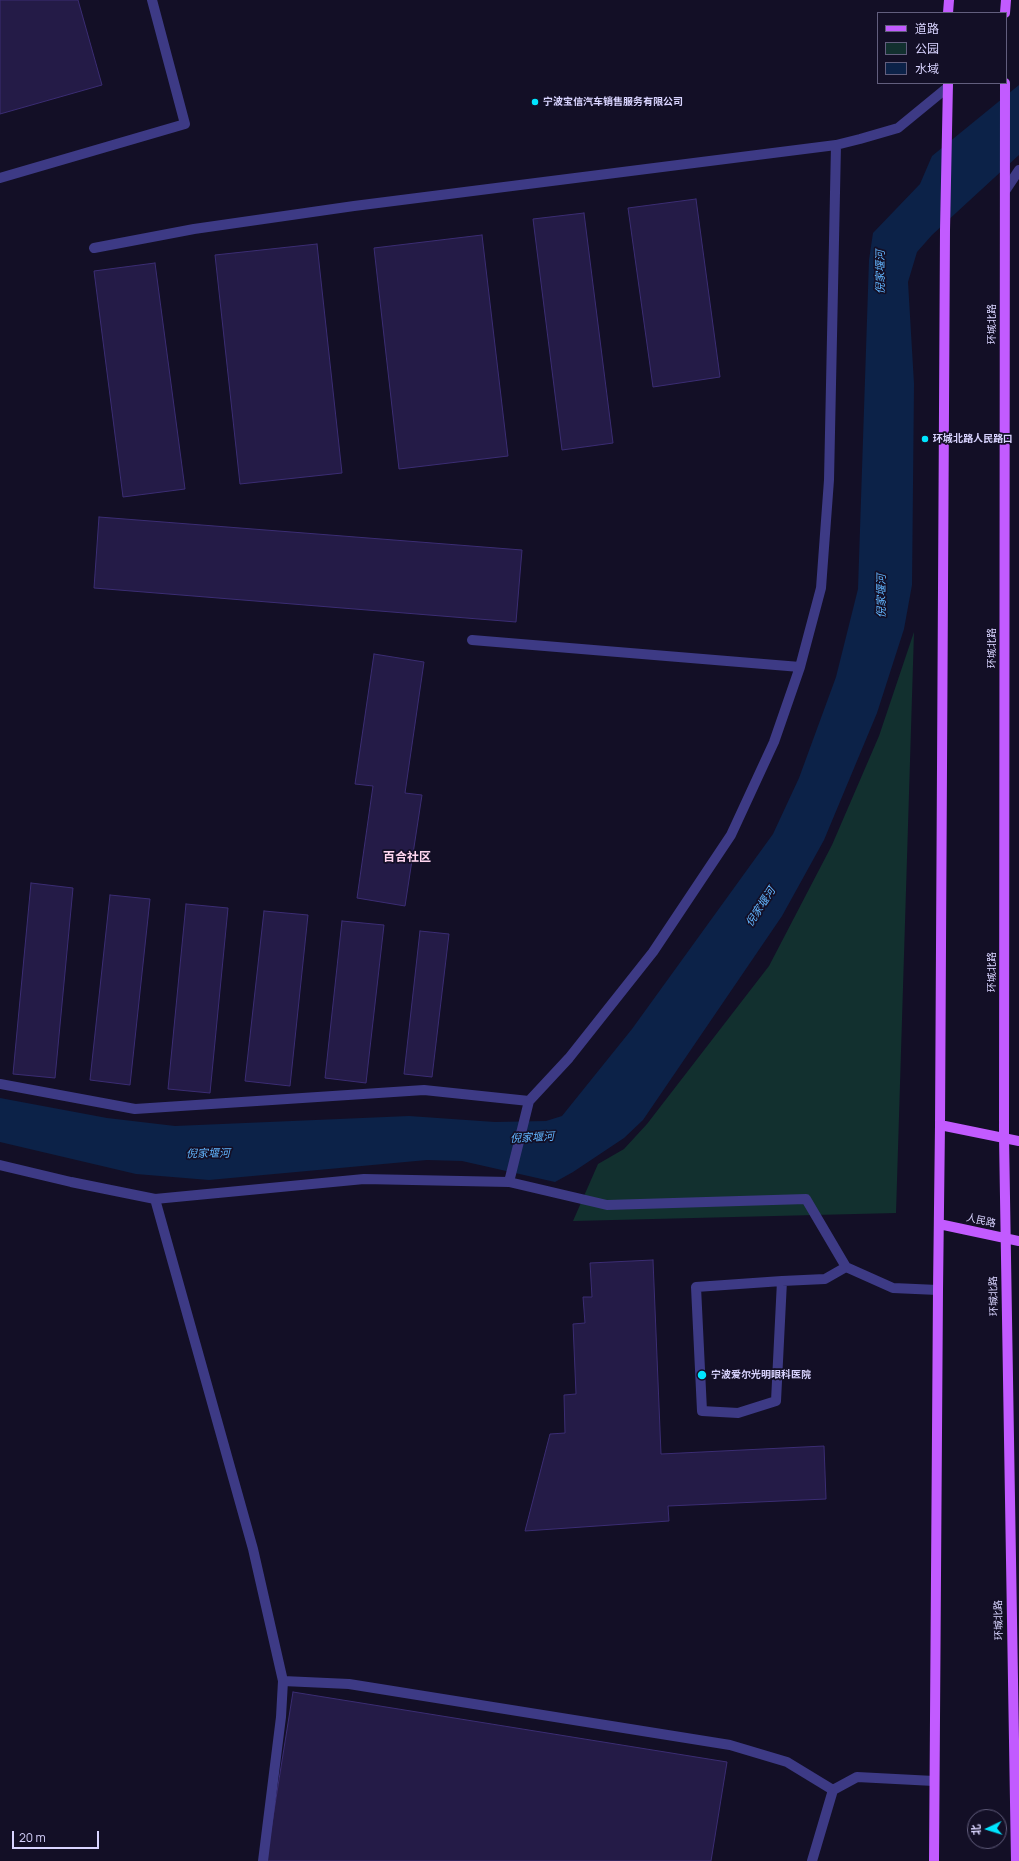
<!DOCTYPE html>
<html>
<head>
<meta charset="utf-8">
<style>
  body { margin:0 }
  #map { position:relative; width:1019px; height:1861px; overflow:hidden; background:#130f26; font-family:Manrope,"Noto Sans SC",sans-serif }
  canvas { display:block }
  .legend { position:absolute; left:877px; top:12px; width:130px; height:72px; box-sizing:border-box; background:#130f26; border:1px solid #625e7d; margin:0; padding:5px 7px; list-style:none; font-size:12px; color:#d9d4ff }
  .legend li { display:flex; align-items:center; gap:8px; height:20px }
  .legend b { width:20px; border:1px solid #625e7d }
  .north { position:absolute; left:967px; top:1809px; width:40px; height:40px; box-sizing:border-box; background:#130f26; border:1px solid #625e7d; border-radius:50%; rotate:266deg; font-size:11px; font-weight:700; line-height:16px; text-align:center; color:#d9d4ff }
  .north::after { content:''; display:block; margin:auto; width:14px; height:18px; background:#00e5ff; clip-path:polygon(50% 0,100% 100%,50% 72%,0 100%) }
  .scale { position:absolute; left:12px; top:1831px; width:87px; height:18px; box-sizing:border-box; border:2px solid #d9d4ff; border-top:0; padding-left:5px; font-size:12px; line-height:14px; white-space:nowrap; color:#d9d4ff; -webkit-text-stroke:3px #130f26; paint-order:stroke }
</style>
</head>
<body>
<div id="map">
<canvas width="1019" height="1861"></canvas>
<ul class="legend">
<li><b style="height:5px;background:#c25bff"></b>道路</li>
<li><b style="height:11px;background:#12302f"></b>公园</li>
<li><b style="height:11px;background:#0c2248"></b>水域</li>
</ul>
<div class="north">北</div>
<div class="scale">20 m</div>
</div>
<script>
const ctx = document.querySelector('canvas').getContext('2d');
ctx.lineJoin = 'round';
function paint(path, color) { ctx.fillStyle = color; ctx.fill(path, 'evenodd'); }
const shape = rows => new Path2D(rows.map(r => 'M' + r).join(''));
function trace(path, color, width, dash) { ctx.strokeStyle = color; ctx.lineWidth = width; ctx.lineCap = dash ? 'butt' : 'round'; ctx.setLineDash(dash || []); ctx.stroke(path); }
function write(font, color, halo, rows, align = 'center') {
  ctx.font = font + ' Manrope,"Noto Sans SC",sans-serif'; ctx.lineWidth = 3.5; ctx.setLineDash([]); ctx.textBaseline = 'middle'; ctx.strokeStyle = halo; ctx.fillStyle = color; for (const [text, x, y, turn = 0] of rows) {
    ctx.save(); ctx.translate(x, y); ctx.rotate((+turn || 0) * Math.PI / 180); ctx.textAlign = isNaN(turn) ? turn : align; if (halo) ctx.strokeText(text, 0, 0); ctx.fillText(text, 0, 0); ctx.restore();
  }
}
paint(shape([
  [914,632,896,1213,573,1221,598,1164,624,1149,647,1124,769,966,832,845,879,736]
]), '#12302f');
paint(shape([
  [1019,85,1019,155,932,235,917,252,908,282,914,384,912,585,904,629,877,713,824,840,782,916,643,1120,624,1138,573,1172,555,1182,462,1161,427,1160,209,1180,136,1174,0,1142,0,1098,107,1118,175,1126,409,1116,495,1122,546,1121,562,1116,632,1029,773,834,799,778,836,677,858,589,869,260,873,233,920,184,932,156]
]), '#0c2248');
const building = shape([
  [0,0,78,0,102,85,0,114,0,0],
  [696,199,720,377,653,387,628,208,696,199],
  [584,213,613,443,562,450,533,219,584,213],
  [482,235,508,456,399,469,374,248,482,235],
  [317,244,342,473,240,484,215,255,317,244],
  [155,263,185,489,123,497,94,271,155,263],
  [99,517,522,550,516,622,94,588,99,517],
  [374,654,424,662,405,793,422,795,405,906,357,898,373,786,355,784,374,654],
  [31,883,73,888,55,1078,13,1074,31,883],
  [110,895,150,899,130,1085,90,1080,110,895],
  [186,904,228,908,210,1093,168,1089,186,904],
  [264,911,308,915,290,1086,245,1081,264,911],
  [342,921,384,925,366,1083,325,1078,342,921],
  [420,931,449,934,432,1077,404,1074,420,931],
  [653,1260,661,1454,824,1446,826,1499,668,1506,669,1521,525,1531,550,1434,565,1433,564,1395,576,1394,573,1324,585,1323,583,1297,592,1297,590,1263,653,1260],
  [293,1692,727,1762,711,1861,266,1861,293,1692]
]);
paint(building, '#241b47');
trace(building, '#3b2d73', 1);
trace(shape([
  [0,178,185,124,152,0],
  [1005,191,1019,170],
  [94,248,194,229,354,206,836,145,860,139,898,128,948,87],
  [472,640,800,667],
  [0,1084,135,1109,424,1090,529,1101],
  [0,1165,71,1182,155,1199,364,1179,509,1182,607,1205,806,1199,846,1267,893,1288,938,1290],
  [509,1182,529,1101,569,1058,653,952,731,835,774,742,800,667,821,588,829,480,836,145],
  [155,1199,253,1549,283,1681,281,1717,263,1861],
  [782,1281,776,1401,738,1413,702,1411,696,1287,782,1281,825,1279,846,1267],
  [283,1681,349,1684,730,1745,787,1762,833,1790],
  [812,1861,833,1790,857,1777,934,1781]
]), '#3d3a85', 10);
trace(shape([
  [948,13,949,0],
  [1005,13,1006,0],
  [1005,83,1004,1137,1016,1861],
  [940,1125,1019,1141],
  [939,1224,1019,1241],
  [934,1861,938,1290,940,1125,945,230,948,83]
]), '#c25bff', 10);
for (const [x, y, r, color] of [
  [535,102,4,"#00e5ff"],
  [925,439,4,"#00e5ff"],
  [702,1375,5,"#00e5ff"]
]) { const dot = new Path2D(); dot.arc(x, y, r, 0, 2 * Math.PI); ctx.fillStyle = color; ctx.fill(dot); trace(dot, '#130f26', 1.5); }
write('bold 10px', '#d9d4ff', '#130f26', [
  ["宁波宝信汽车销售服务有限公司",543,102],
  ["环城北路人民路口",933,439],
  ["宁波爱尔光明眼科医院",711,1375]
], 'left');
write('10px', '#d9d4ff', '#130f26', [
  ["环城北路",992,324,-90],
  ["环城北路",992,648,-90],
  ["环城北路",992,972,-90],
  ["人民路",981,1221,12],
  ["环城北路",994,1296,-91],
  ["环城北路",999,1620,-91]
]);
write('italic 11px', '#62b6ff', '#130f26', [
  ["倪家堰河",881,272,-90],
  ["倪家堰河",882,596,-90],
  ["倪家堰河",761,907,-57],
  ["倪家堰河",532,1138,-3],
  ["倪家堰河",208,1154,-1]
]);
write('bold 12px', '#ffd6f0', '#130f26', [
  ["百合社区",407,858]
]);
</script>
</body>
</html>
